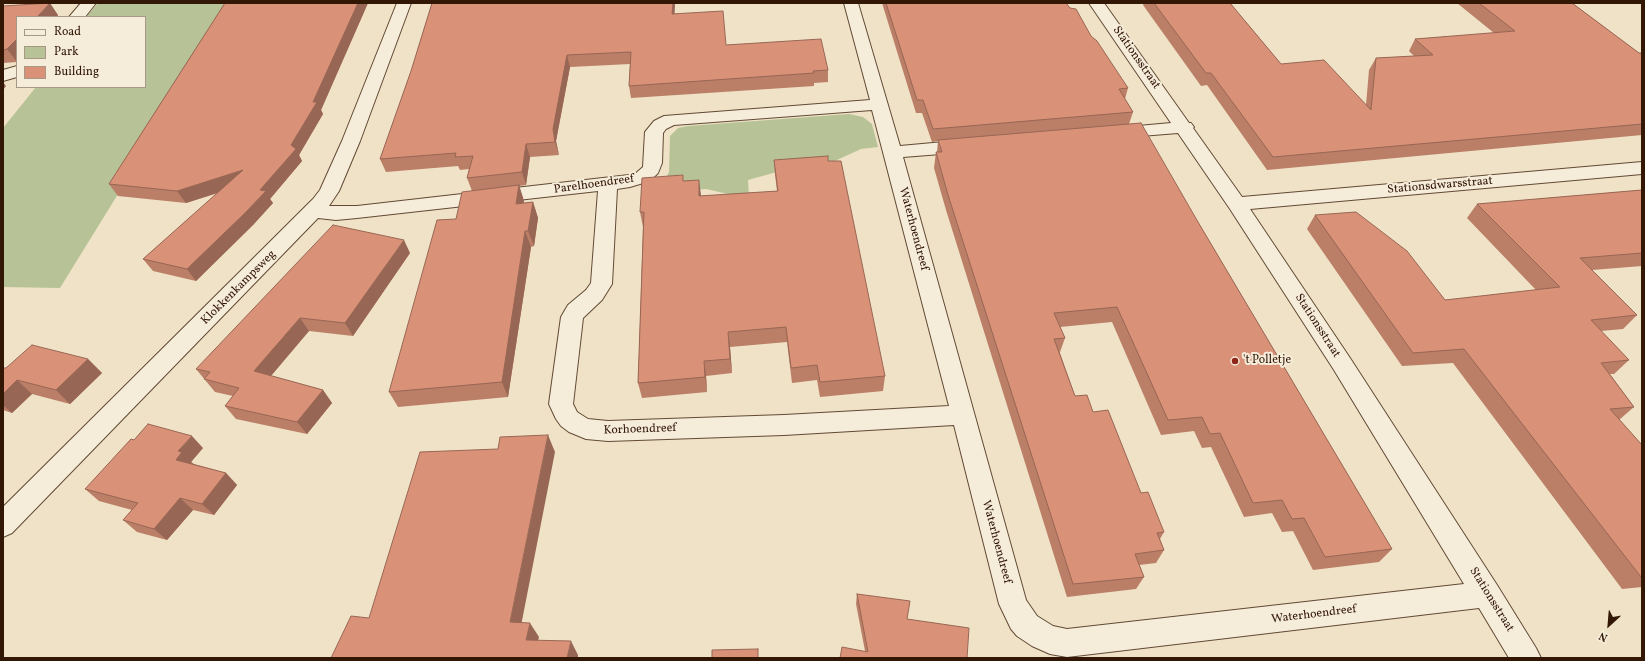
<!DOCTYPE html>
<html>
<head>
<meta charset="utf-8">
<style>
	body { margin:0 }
	#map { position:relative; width:1645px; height:661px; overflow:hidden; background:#efe2c6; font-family:Vollkorn,serif }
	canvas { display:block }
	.frame { position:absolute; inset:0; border:4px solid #331705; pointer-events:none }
	.legend { position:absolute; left:16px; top:16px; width:130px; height:72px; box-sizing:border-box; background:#f5ecda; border:1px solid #a79785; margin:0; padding:5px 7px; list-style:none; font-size:12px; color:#331705 }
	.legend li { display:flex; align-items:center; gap:8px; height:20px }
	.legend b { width:20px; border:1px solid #a79785 }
	.north { position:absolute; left:1589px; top:605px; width:40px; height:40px; -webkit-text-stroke:3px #f5ecda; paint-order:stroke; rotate:206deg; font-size:11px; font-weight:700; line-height:16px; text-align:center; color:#331705 }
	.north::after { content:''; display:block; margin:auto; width:14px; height:18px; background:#331705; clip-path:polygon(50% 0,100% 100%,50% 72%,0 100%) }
</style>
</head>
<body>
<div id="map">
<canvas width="1645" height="661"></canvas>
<div class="frame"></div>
<ul class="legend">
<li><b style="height:5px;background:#f5ecda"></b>Road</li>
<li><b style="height:11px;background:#b7c396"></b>Park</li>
<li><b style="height:11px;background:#d99278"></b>Building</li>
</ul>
<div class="north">N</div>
</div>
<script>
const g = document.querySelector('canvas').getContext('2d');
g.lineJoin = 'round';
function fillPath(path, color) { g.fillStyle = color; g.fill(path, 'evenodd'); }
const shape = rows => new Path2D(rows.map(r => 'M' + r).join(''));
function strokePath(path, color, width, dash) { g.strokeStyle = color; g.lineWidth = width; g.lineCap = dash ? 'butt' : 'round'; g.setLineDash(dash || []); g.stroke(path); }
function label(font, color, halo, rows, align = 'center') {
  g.font = font + ' Vollkorn,serif'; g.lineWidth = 4; g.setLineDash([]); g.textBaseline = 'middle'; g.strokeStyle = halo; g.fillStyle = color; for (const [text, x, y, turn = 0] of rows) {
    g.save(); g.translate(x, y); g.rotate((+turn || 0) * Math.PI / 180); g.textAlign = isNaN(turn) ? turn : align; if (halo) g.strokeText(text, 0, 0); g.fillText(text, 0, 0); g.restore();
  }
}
fillPath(shape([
	[98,3,236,3,60,288,3,287,3,128,36,87,145,87,145,17,86,17],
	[849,114,863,117,872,124,878,147,861,149,826,165,784,170,748,180,749,197,741,197,706,189,659,192,669,172,670,136,678,128,688,126]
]), '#b7c396');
const street = shape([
	[81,3,96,3,85,17,69,17,81,3],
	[397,3,411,3,360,141,339,191,329,206,357,206,629,175,636,173,643,167,645,132,654,121,664,116,870,100,844,3,858,3,900,146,966,140,972,142,975,146,972,150,966,152,903,157,1026,600,1037,616,1053,626,1067,629,1464,584,1334,370,1230,209,1178,133,1116,138,1110,137,1107,133,1110,129,1116,128,1171,123,1089,3,1104,3,1189,123,1191,123,1194,127,1193,128,1242,197,1642,162,1642,174,1250,209,1350,358,1497,585,1536,648,1541,658,1509,658,1479,608,1067,657,1050,654,1032,646,1017,636,1011,629,999,604,954,425,784,435,608,441,586,439,569,432,561,426,556,419,549,404,561,317,568,305,586,290,591,283,598,191,357,218,336,220,318,218,12,533,3,537,3,507,313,199,320,190,342,141,397,3],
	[872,110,949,406,784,415,608,421,588,419,577,412,573,404,583,318,602,300,612,284,617,189,630,187,650,181,658,173,662,163,663,133,666,129,674,125,872,110],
	[17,66,17,77,3,81,3,70,17,66]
]);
strokePath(street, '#624a35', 2);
fillPath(street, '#f5ecda');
fillPath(shape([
	[225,3,368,3,321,110,323,114,299,155,302,161,270,199,273,203,253,225,196,281,153,271,143,259,218,193,186,203,118,196,109,184],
	[432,3,675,3,674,14,726,45,828,70,828,82,814,83,814,86,631,98,629,86,630,64,570,67,556,141,559,155,530,157,526,185,519,186,524,201,523,203,533,202,538,218,534,246,531,247,508,397,398,407,389,392,456,219,472,191,467,178,469,169,460,170,458,166,386,172,380,159,411,71],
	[882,3,1066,3,1128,88,1125,99,1133,112,1129,124,1198,222,1392,549,1379,562,1313,570,1293,531,1282,532,1272,513,1244,517,1211,447,1202,448,1194,431,1161,435,1112,322,1060,327,1065,338,1060,352,1060,353,1075,396,1093,412,1164,532,1160,539,1164,550,1156,563,1139,565,1144,577,1136,589,1067,597,946,210,934,168,936,152,937,152,938,141,932,142,922,113,916,113],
	[1144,3,1230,3,1281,64,1366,105,1369,70,1376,58,1414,56,1409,51,1415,39,1494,33,1457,3,1572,3,1639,53,1642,53,1642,135,1267,170,1207,85,1201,86,1143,5],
	[3,6,58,15,57,17,17,17,17,62,3,63],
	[774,160,828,161,885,376,883,391,820,397,817,380,792,383,787,342,730,347,732,373,706,376,707,392,642,398,638,383,643,227,640,212,684,181,701,196,777,191,775,175],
	[1642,190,1642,266,1592,270,1637,315,1623,329,1601,331,1629,360,1614,374,1610,374,1634,407,1619,420,1642,445,1642,587,1622,589,1453,363,1402,366,1307,229,1315,215,1445,300,1536,290,1467,218,1477,204],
	[410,253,353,336,309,331,271,376,323,390,332,403,307,434,236,419,225,406,233,396,215,392,196,369],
	[88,359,102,373,70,404,32,394,12,413,3,410,3,368,6,368],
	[203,448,191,462,194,464,226,473,237,485,214,515,193,510,167,540,137,532,123,520,132,510,99,501,85,489],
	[857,594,907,619,967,658,865,651,856,604]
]), '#bb7e67');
fillPath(shape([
	[50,3,58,15,57,17,37,17],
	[358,3,368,3,321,110,323,114,299,155,302,161,270,199,273,203,253,225,196,281,187,269,291,145,313,102],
	[673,3,675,3,674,26,672,14],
	[17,39,17,62,7,49],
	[567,55,570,67,556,141,559,155,555,142,553,129],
	[3,82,6,86,3,90],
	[526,144,530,157,526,185,522,172],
	[243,170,251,182,186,203,177,191],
	[699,180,701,195,701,212,699,196],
	[519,185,524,201,521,219,516,204],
	[533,202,538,218,534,246,528,231],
	[525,231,531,247,508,397,502,382],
	[404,240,410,253,353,336,345,323],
	[300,318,309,331,264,384,254,371],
	[728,332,730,347,732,373,730,359],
	[88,359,102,373,70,404,56,390],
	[704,361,706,376,707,392,705,377],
	[17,380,32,394,12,413,3,405,3,394],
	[323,390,332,403,307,434,297,422],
	[548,435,555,452,519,636,510,622],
	[192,436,203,448,191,462,194,464,176,460,178,451],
	[226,473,237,485,214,515,202,504],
	[180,498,193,510,167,540,154,529],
	[530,623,539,637,535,654,526,640],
	[571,641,578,655,578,658,567,658]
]), '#986654');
const building = shape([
	[50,3,37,17,17,17,17,39,7,49,3,50,3,6,50,3],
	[225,3,358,3,313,102,317,102,291,145,296,149,260,190,266,191,245,213,187,269,143,259,243,170,177,191,109,184,225,3],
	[432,3,673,3,672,14,723,11,726,45,821,39,828,70,813,71,814,73,629,86,631,52,567,55,553,129,555,142,526,144,522,172,467,178,473,156,455,157,456,153,380,159,411,71,432,3],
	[886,3,1066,3,1070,8,1076,9,1091,36,1097,41,1128,88,1119,89,1133,112,933,129,923,100,917,100,886,3],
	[1154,3,1230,3,1281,64,1324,60,1371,110,1376,58,1433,55,1415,39,1515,31,1479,3,1572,3,1639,53,1642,53,1642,124,1273,157,1211,73,1206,73,1154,3],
	[1141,123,1198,222,1392,549,1325,557,1304,518,1292,519,1282,500,1253,503,1220,433,1210,434,1202,417,1168,420,1117,307,1054,313,1065,338,1054,339,1075,396,1087,395,1093,412,1108,410,1141,493,1148,492,1164,532,1157,533,1164,550,1135,554,1144,577,1073,584,948,195,936,152,942,152,938,140,1141,123],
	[828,156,828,161,841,161,885,376,820,382,817,365,791,368,786,327,728,332,730,359,704,361,705,377,638,383,644,212,640,212,642,178,683,175,683,181,699,180,699,196,778,191,774,160,828,156],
	[519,185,516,204,533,202,528,231,525,231,502,382,389,392,437,220,456,219,462,192,519,185],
	[1642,190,1642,253,1580,258,1637,315,1591,320,1629,360,1601,363,1634,407,1610,409,1642,445,1642,577,1641,577,1464,349,1413,353,1315,215,1356,212,1407,251,1445,300,1560,287,1477,204,1642,190],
	[333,225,404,240,345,323,300,318,254,371,323,390,297,422,225,406,239,388,204,379,210,372,196,369,333,225],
	[32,345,88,359,56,390,17,380,3,394,3,368,6,368,32,345],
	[148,424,192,436,178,451,182,452,176,460,226,473,202,504,180,498,154,529,123,520,138,503,85,489,131,439,134,440,148,424],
	[548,435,510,622,530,623,526,640,571,641,567,658,331,658,351,616,369,618,420,452,498,449,500,437,548,435],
	[857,594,910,601,907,619,969,628,967,658,840,658,842,647,868,652,857,594],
	[758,649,758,658,712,658,712,650,758,649]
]);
fillPath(building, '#d99278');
strokePath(building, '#986654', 1);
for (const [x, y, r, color] of [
	[1235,361,4,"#8f2418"]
]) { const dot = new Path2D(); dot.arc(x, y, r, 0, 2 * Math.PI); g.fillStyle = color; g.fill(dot); strokePath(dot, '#f5ecda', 1.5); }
label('12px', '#331705', '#f5ecda', [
	["Stationsstraat",1136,58,55],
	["Parelhoendreef",594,185,-8],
	["Stationsdwarsstraat",1440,186,-5],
	["Waterhoendreef",913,229,75],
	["Klokkenkampsweg",239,288,-45],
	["Stationsstraat",1317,326,57],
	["Korhoendreef",640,430,-2],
	["Waterhoendreef",996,542,75],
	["Stationsstraat",1491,600,58],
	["Waterhoendreef",1314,615,-7]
]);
label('12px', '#331705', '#f5ecda', [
	["'t Polletje",1243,361]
], 'left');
</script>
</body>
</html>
